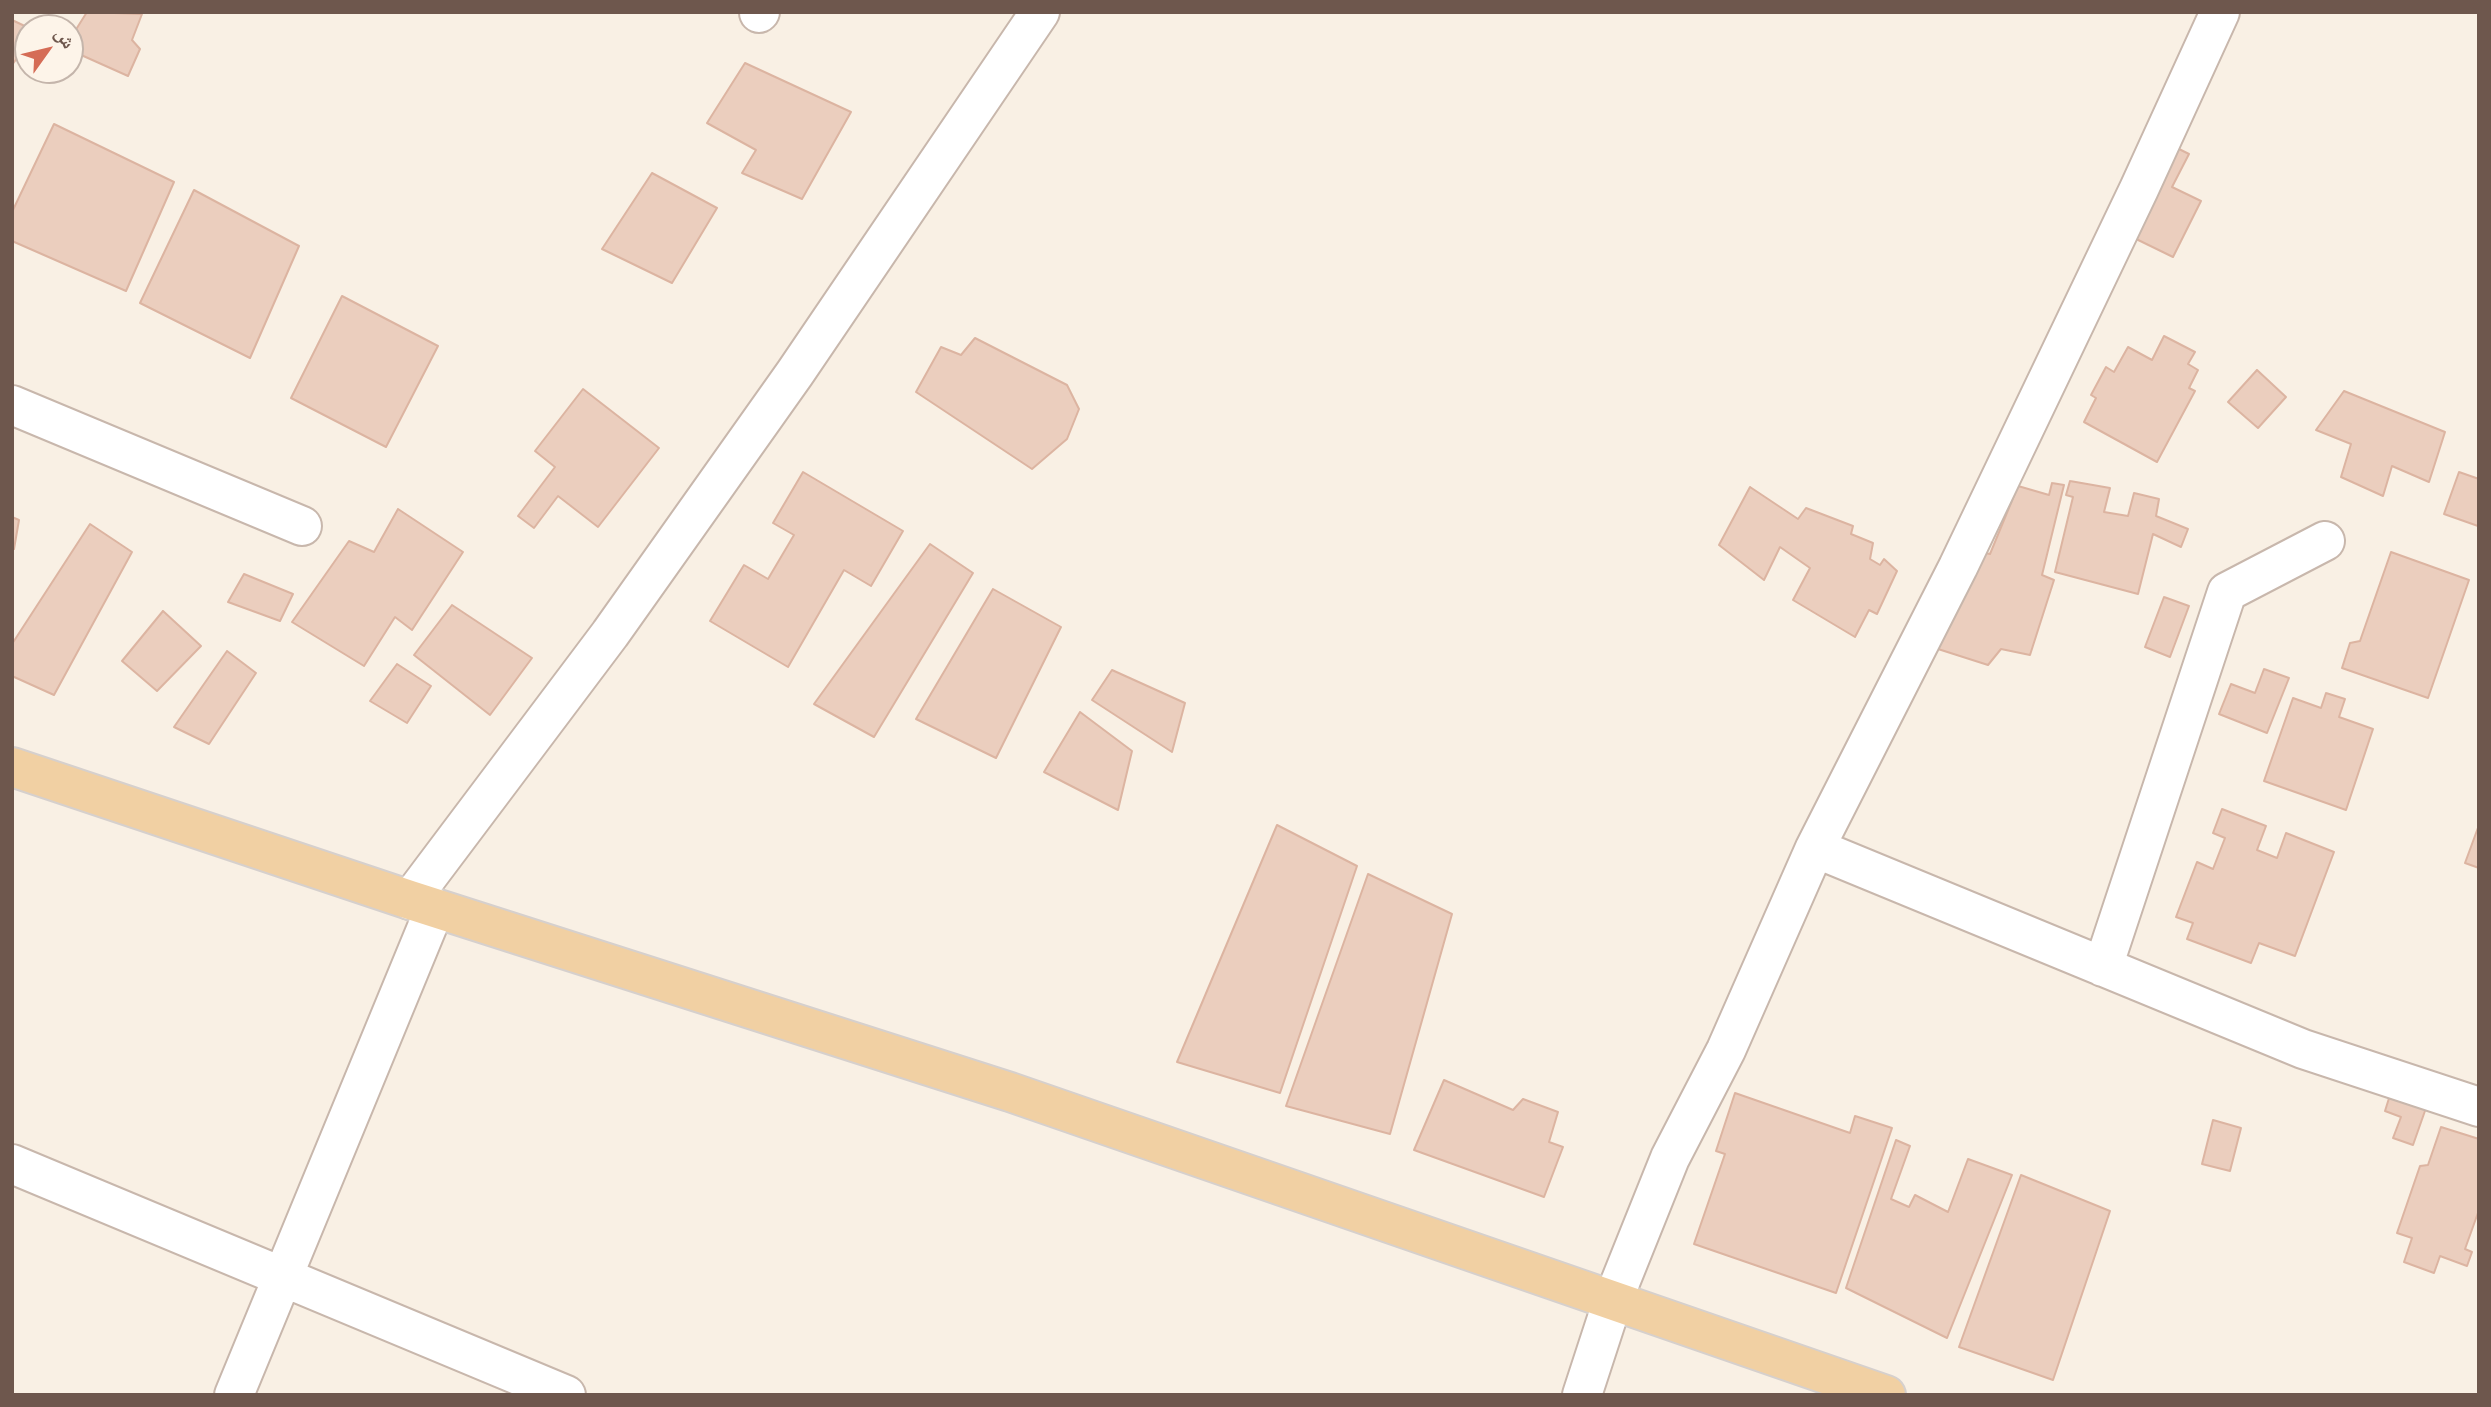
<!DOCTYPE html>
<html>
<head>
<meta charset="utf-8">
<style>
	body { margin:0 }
	#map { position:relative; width:2491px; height:1407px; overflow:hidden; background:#f9f0e4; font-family:Helvetica,"Noto Naskh Arabic",sans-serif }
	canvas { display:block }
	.frame { position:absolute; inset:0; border:14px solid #6e574d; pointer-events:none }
	.north { position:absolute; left:14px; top:14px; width:70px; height:70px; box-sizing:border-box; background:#fdf4e9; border:2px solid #c4b5ab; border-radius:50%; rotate:56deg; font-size:19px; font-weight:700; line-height:28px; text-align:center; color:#6e574d }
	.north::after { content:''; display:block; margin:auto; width:24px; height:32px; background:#d56c56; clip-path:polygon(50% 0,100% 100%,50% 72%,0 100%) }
</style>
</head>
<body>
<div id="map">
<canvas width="2491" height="1407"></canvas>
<div class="frame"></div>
<div class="north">ش</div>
</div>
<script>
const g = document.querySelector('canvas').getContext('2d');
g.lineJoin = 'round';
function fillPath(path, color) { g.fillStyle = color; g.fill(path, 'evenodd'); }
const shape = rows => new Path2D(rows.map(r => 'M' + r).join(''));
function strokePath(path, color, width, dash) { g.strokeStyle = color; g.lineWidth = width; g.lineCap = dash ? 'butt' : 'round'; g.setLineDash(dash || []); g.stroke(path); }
const building = shape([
	[87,12,142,14,132,40,140,49,128,76,70,50,70,39,87,12],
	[12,20,29,28,28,43,12,65,12,20],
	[745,63,851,112,802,199,742,173,756,150,707,123,745,63],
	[54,124,174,182,126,291,12,241,12,212,54,124],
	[2173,146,2189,154,2172,187,2201,201,2173,257,2130,236,2173,146],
	[652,173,717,208,672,283,602,249,652,173],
	[194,190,299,246,250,358,140,303,194,190],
	[342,296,438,346,386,447,291,398,342,296],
	[2164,336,2195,352,2188,364,2198,370,2189,388,2195,391,2157,462,2084,422,2096,398,2091,395,2106,367,2114,372,2128,347,2152,360,2164,336],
	[975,338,1067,385,1079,409,1067,439,1032,469,916,392,941,347,961,355,975,338],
	[2257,370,2286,397,2258,428,2228,402,2257,370],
	[583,389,659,448,598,527,558,496,534,528,518,516,555,467,535,451,583,389],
	[2344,391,2445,432,2429,482,2392,466,2383,496,2341,477,2351,444,2316,430,2344,391],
	[803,472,903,531,871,586,844,570,788,667,710,621,744,565,768,579,794,535,773,523,803,472],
	[2459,472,2479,479,2478,526,2444,514,2459,472],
	[2070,481,2110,488,2104,512,2128,516,2134,493,2159,499,2156,516,2188,529,2181,547,2153,534,2138,594,2055,572,2073,497,2066,495,2070,481],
	[2052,483,2064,485,2042,575,2054,580,2030,655,2001,649,1988,665,1938,649,1980,552,1990,554,2018,486,2049,495,2052,483],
	[1750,487,1798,519,1806,508,1853,526,1851,534,1873,543,1870,559,1880,565,1884,559,1897,571,1877,614,1869,610,1855,637,1793,600,1810,568,1780,547,1764,580,1719,545,1750,487],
	[398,509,463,552,412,630,395,617,364,666,292,622,349,541,374,552,398,509],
	[12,517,19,520,14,549,12,548,12,517],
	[90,524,132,552,54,695,12,676,12,644,90,524],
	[930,544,973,573,874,737,814,704,930,544],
	[2391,552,2469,580,2428,698,2342,668,2350,643,2360,641,2391,552],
	[244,574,293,594,280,621,228,602,244,574],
	[993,589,1061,627,996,758,916,719,993,589],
	[2164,597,2189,606,2170,657,2145,647,2164,597],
	[452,605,532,658,490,715,414,655,452,605],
	[163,611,201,646,157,691,122,661,163,611],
	[227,651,256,673,209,744,174,727,227,651],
	[397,664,431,686,407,723,370,701,397,664],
	[2264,669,2289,678,2267,733,2219,714,2231,684,2255,693,2264,669],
	[1112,670,1185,703,1172,752,1092,700,1112,670],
	[2326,693,2345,699,2339,717,2373,729,2346,810,2264,781,2293,698,2321,708,2326,693],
	[1080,712,1132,751,1118,810,1044,772,1080,712],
	[2222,809,2266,826,2257,850,2277,858,2286,833,2334,852,2295,956,2259,943,2251,963,2187,939,2193,923,2176,917,2197,862,2213,869,2225,838,2213,833,2222,809],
	[1277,825,1357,866,1280,1093,1177,1062,1277,825],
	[2479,825,2479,868,2465,863,2479,825],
	[1368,874,1452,914,1390,1134,1286,1106,1368,874],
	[1444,1080,1513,1110,1523,1099,1558,1112,1549,1142,1563,1147,1544,1197,1414,1150,1444,1080],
	[1735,1093,1850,1133,1855,1116,1892,1128,1836,1293,1694,1244,1725,1154,1716,1151,1735,1093],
	[2390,1095,2426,1108,2413,1145,2393,1138,2401,1117,2385,1111,2390,1095],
	[2213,1120,2241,1128,2230,1171,2202,1164,2213,1120],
	[2441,1127,2479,1139,2479,1210,2465,1249,2472,1252,2467,1266,2440,1256,2434,1273,2404,1262,2412,1238,2397,1233,2420,1166,2428,1165,2441,1127],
	[1896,1140,1910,1146,1891,1199,1909,1207,1915,1195,1948,1212,1968,1159,2012,1175,1947,1338,1846,1288,1896,1140],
	[2021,1175,2110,1211,2053,1380,1959,1347,2021,1175]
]);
fillPath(building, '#ebcebe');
strokePath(building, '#dcb4a1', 2);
const minor = shape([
	[759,13,760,12],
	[12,405,302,526],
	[1815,848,2303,1049,2479,1107],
	[410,900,610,634,795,373,1040,12],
	[2103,967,2227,592,2325,541],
	[12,1164,566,1395],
	[234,1395,435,908],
	[1582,1395,1613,1300,1670,1158,1726,1050,1815,848,1958,567,2139,189,2220,12]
]);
const major = shape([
	[12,767,410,900,1010,1092,1886,1395]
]);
strokePath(minor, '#c8b7ac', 42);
strokePath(major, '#d6d0cd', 42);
strokePath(minor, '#fff', 38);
strokePath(major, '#f1d0a3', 38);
</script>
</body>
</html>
